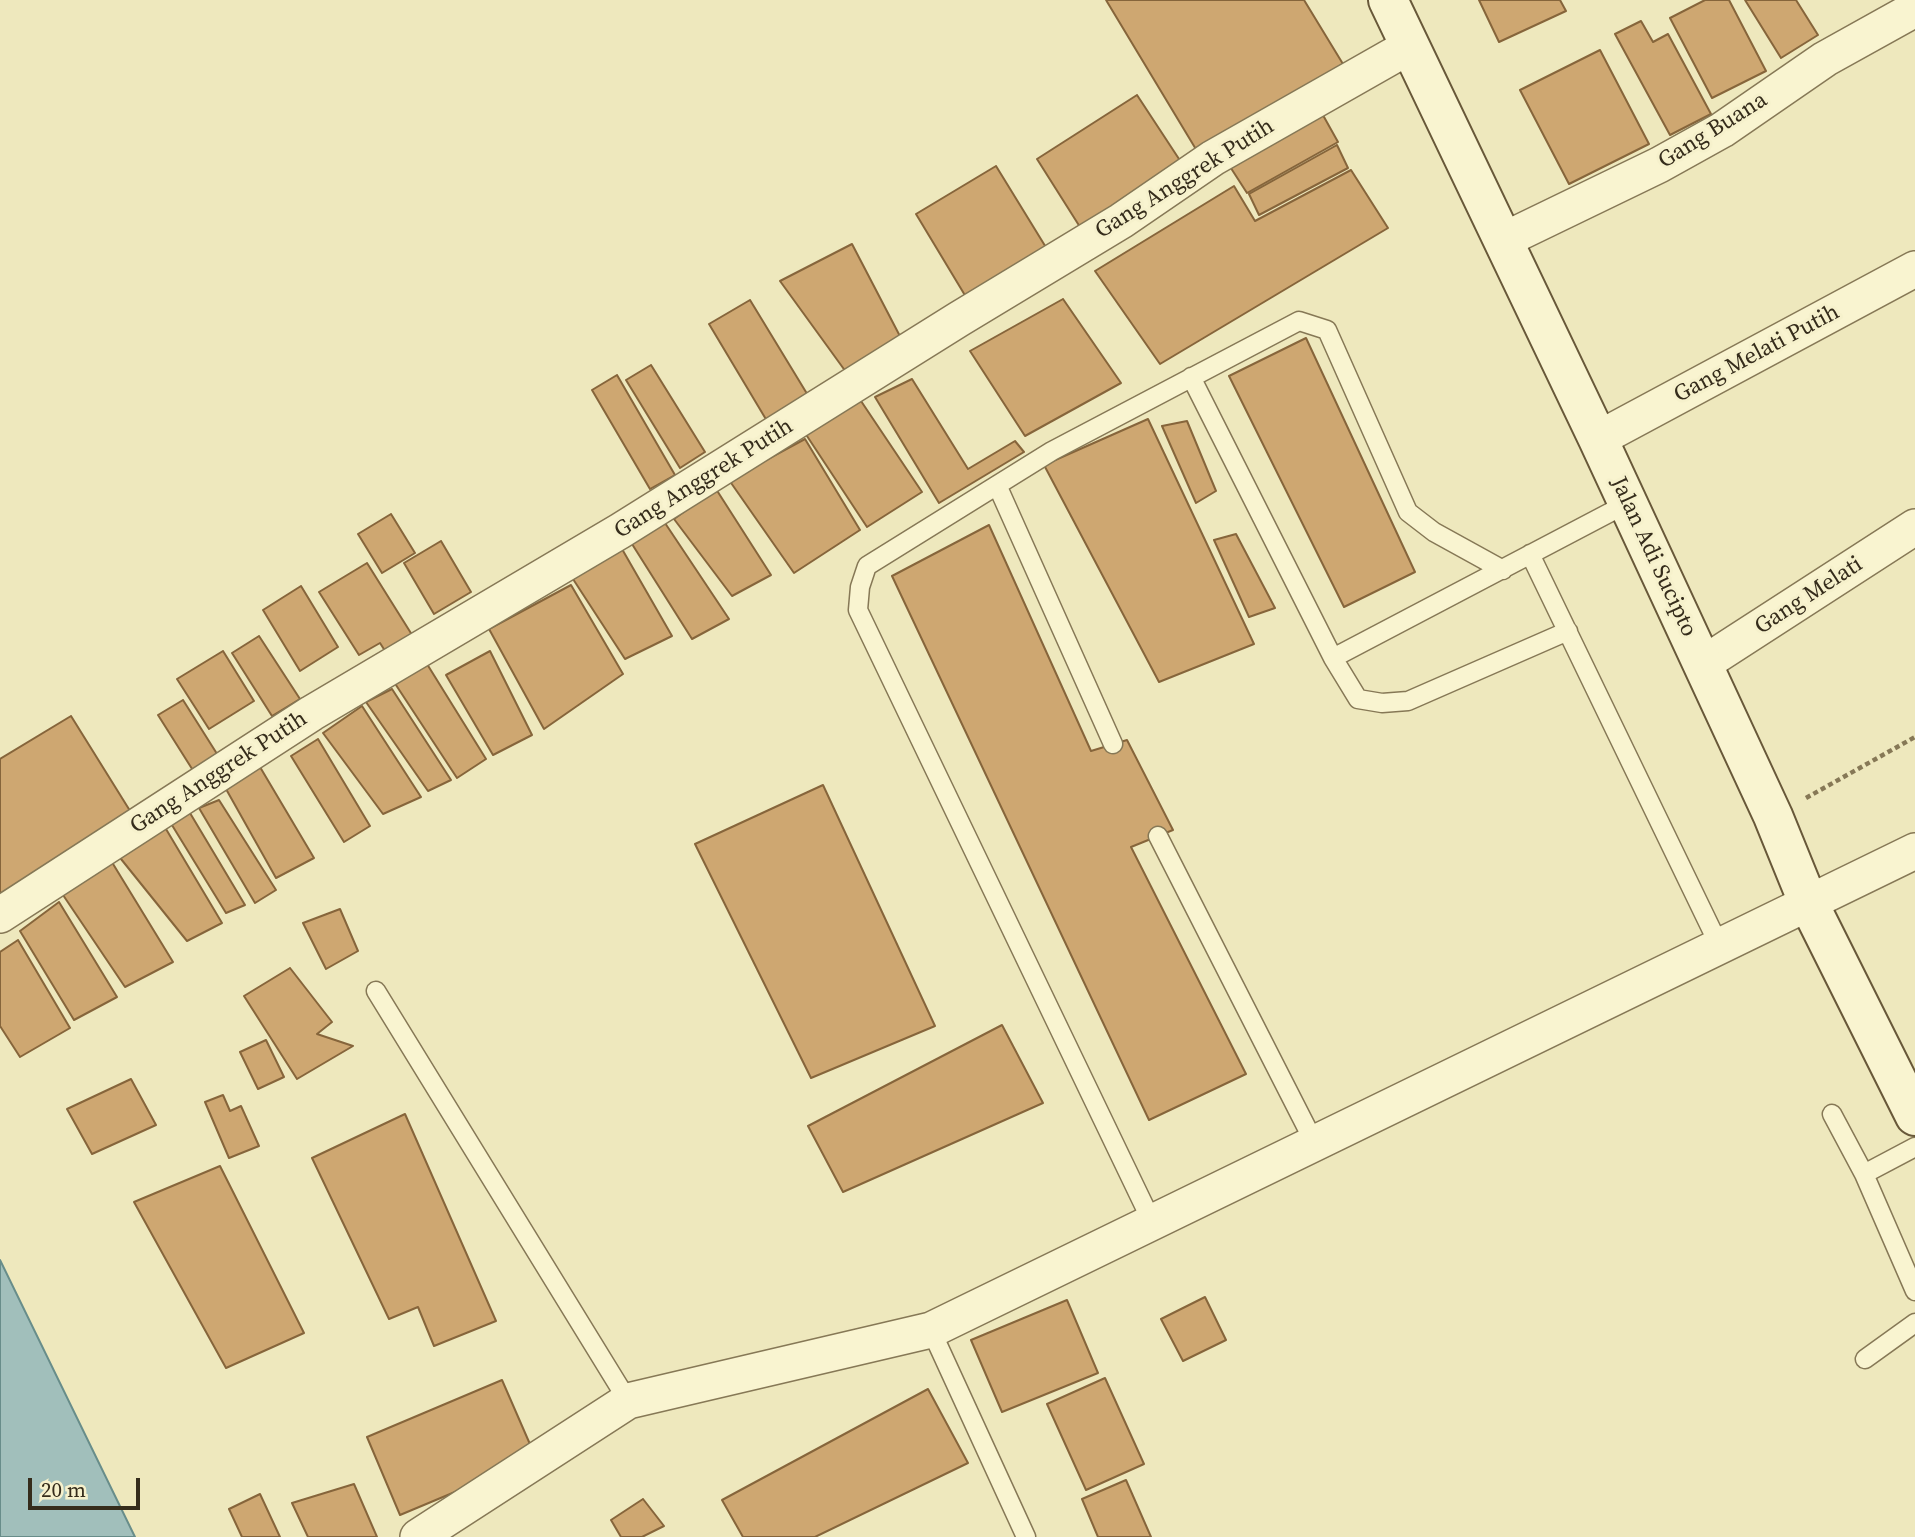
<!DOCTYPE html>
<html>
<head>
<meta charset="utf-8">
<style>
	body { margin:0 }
	#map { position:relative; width:1915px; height:1537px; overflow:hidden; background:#eee8bd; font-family:"Source Serif 4",serif }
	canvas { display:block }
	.scale { position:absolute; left:28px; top:1478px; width:112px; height:32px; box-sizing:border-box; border:4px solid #352c1b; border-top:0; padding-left:9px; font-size:21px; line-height:24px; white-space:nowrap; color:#352c1b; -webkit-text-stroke:5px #f6f1cc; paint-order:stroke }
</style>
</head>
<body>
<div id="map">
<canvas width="1915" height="1537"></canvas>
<div class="scale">20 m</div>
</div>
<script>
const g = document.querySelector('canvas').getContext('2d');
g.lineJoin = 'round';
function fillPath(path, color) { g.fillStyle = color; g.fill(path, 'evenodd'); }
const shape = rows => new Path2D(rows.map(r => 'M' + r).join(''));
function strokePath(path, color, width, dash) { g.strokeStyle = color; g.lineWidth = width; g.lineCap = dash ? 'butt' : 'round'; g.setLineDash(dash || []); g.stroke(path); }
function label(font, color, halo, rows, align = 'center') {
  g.font = font + ' "Source Serif 4",serif'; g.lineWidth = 6; g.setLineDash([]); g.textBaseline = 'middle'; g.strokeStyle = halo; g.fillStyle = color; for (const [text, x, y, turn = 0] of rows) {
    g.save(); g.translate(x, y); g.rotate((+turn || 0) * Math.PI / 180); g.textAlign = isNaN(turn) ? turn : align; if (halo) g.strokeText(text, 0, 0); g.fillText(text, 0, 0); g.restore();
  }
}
const water = shape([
	[0,1260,135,1537,0,1537,0,1260]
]);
fillPath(water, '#a1bfbb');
strokePath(water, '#688d8a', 2);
const building = shape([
	[1106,0,1304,0,1343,64,1197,151,1106,0],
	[1479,0,1560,0,1566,11,1499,42,1479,0],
	[1705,0,1729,0,1766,71,1712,98,1670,18,1705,0],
	[1745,0,1796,0,1818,35,1781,58,1745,0],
	[1641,21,1653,42,1668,34,1711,114,1670,135,1615,34,1641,21],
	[1600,50,1649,144,1569,184,1520,90,1600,50],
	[1137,95,1181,162,1080,227,1037,159,1137,95],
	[1319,108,1338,142,1247,193,1227,162,1319,108],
	[1337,145,1348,168,1259,215,1249,194,1337,145],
	[996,166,1047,249,966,297,916,214,996,166],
	[1351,170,1388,228,1160,364,1095,271,1234,186,1255,221,1351,170],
	[852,244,903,342,846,372,780,281,852,244],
	[1063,299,1121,383,1025,436,970,351,1063,299],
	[750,300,809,397,767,421,709,324,750,300],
	[1306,338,1415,572,1344,607,1229,376,1306,338],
	[651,365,705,452,680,468,626,380,651,365],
	[617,375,675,475,650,489,592,390,617,375],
	[912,379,968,469,1015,441,1024,452,939,503,875,397,912,379],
	[861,401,922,492,867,527,803,430,861,401],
	[1148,419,1254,644,1159,682,1044,465,1148,419],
	[1187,421,1216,491,1196,503,1162,426,1187,421],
	[805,439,860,530,794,573,729,480,805,439],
	[716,489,771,575,732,596,674,519,716,489],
	[391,514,415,553,382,573,358,534,391,514],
	[665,523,729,619,692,639,632,544,665,523],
	[989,525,1091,751,1127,740,1173,830,1131,847,1246,1074,1149,1120,892,576,989,525],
	[1236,534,1275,608,1249,617,1214,540,1236,534],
	[441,541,471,592,434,614,404,563,441,541],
	[622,549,672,636,625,659,573,579,622,549],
	[367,563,414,638,387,654,380,643,359,655,319,592,367,563],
	[571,585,623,674,544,729,489,629,571,585],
	[301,586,338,647,300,671,263,610,301,586],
	[259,636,300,699,272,716,232,653,259,636],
	[223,651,254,701,209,729,177,679,223,651],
	[490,651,532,735,493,755,446,675,490,651],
	[427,664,486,759,457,778,394,682,427,664],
	[392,689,451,780,428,791,366,702,392,689],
	[183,700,219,757,194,772,158,715,183,700],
	[362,706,421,797,383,814,323,733,362,706],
	[71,716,132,814,0,895,0,759,71,716],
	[318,739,370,826,344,842,291,756,318,739],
	[260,767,314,858,276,878,226,789,260,767],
	[823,785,935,1026,811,1078,695,844,823,785],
	[219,800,276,890,255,903,199,808,219,800],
	[187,808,245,905,226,913,167,817,187,808],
	[163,824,222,923,187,941,117,854,163,824],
	[110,859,173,962,125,987,61,892,110,859],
	[59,902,117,997,74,1020,20,931,59,902],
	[340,909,358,951,326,969,303,923,340,909],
	[18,940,70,1028,20,1057,0,1026,0,952,18,940],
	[290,968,332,1022,317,1034,353,1046,297,1079,244,996,290,968],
	[1002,1025,1043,1103,843,1192,808,1126,1002,1025],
	[266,1040,284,1077,258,1089,240,1052,266,1040],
	[131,1079,156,1125,92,1154,67,1109,131,1079],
	[223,1095,230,1111,241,1106,259,1146,229,1158,205,1102,223,1095],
	[405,1114,496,1321,434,1346,418,1307,389,1319,312,1158,405,1114],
	[220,1166,304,1333,226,1368,134,1202,220,1166],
	[1205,1297,1226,1340,1183,1361,1161,1319,1205,1297],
	[1067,1300,1098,1373,1002,1412,971,1340,1067,1300],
	[1105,1378,1144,1464,1086,1490,1047,1404,1105,1378],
	[502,1380,536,1458,400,1515,367,1437,502,1380],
	[928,1389,968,1463,815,1537,743,1537,722,1500,928,1389],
	[1126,1480,1151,1537,1098,1537,1082,1499,1126,1480],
	[354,1484,377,1537,308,1537,292,1503,354,1484],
	[260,1494,280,1537,242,1537,229,1509,260,1494],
	[643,1499,664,1526,642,1537,621,1537,611,1520,643,1499]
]);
fillPath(building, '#cea771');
strokePath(building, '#86653b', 2);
const lane = shape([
	[1191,377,1333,658,1358,699,1382,703,1408,701,1568,631],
	[997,485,1113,744],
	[1530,554,1719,945],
	[1333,658,1628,503],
	[1158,836,1314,1142],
	[376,991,628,1401],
	[1832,1114,1864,1174],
	[1915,1147,1864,1174,1915,1291],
	[1152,1222,858,610,860,587,867,566,1052,451,1299,321,1327,330,1408,512,1434,532,1503,570],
	[931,1330,1026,1537],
	[1865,1359,1915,1323]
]);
const street = shape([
	[1504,240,1659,165,1722,130,1825,59,1915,9],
	[1598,439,1915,269],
	[1703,664,1915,527],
	[0,915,312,713,620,531,959,319,1121,221,1213,158,1410,46],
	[418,1537,628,1401,931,1330,1915,851]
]);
const secondary = shape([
	[1388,0,1598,439,1773,816,1808,902,1915,1116]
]);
strokePath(lane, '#867856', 21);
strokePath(street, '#867856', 38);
strokePath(secondary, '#685839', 42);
strokePath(shape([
	[1806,798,1915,737]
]), '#867856', 4.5, [5, 3.5]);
strokePath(lane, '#f9f4d0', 18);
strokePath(street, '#f9f4d0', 35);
strokePath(secondary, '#f9f4d0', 38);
label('23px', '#352c1b', '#f6f1cc', [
	["Gang Buana",1713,131,-32],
	["Gang Anggrek Putih",1185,179,-32],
	["Gang Melati Putih",1757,354,-28],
	["Gang Anggrek Putih",704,479,-32],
	["Jalan Adi Sucipto",1653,557,65],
	["Gang Melati",1809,596,-33],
	["Gang Anggrek Putih",219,773,-33]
]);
</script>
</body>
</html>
